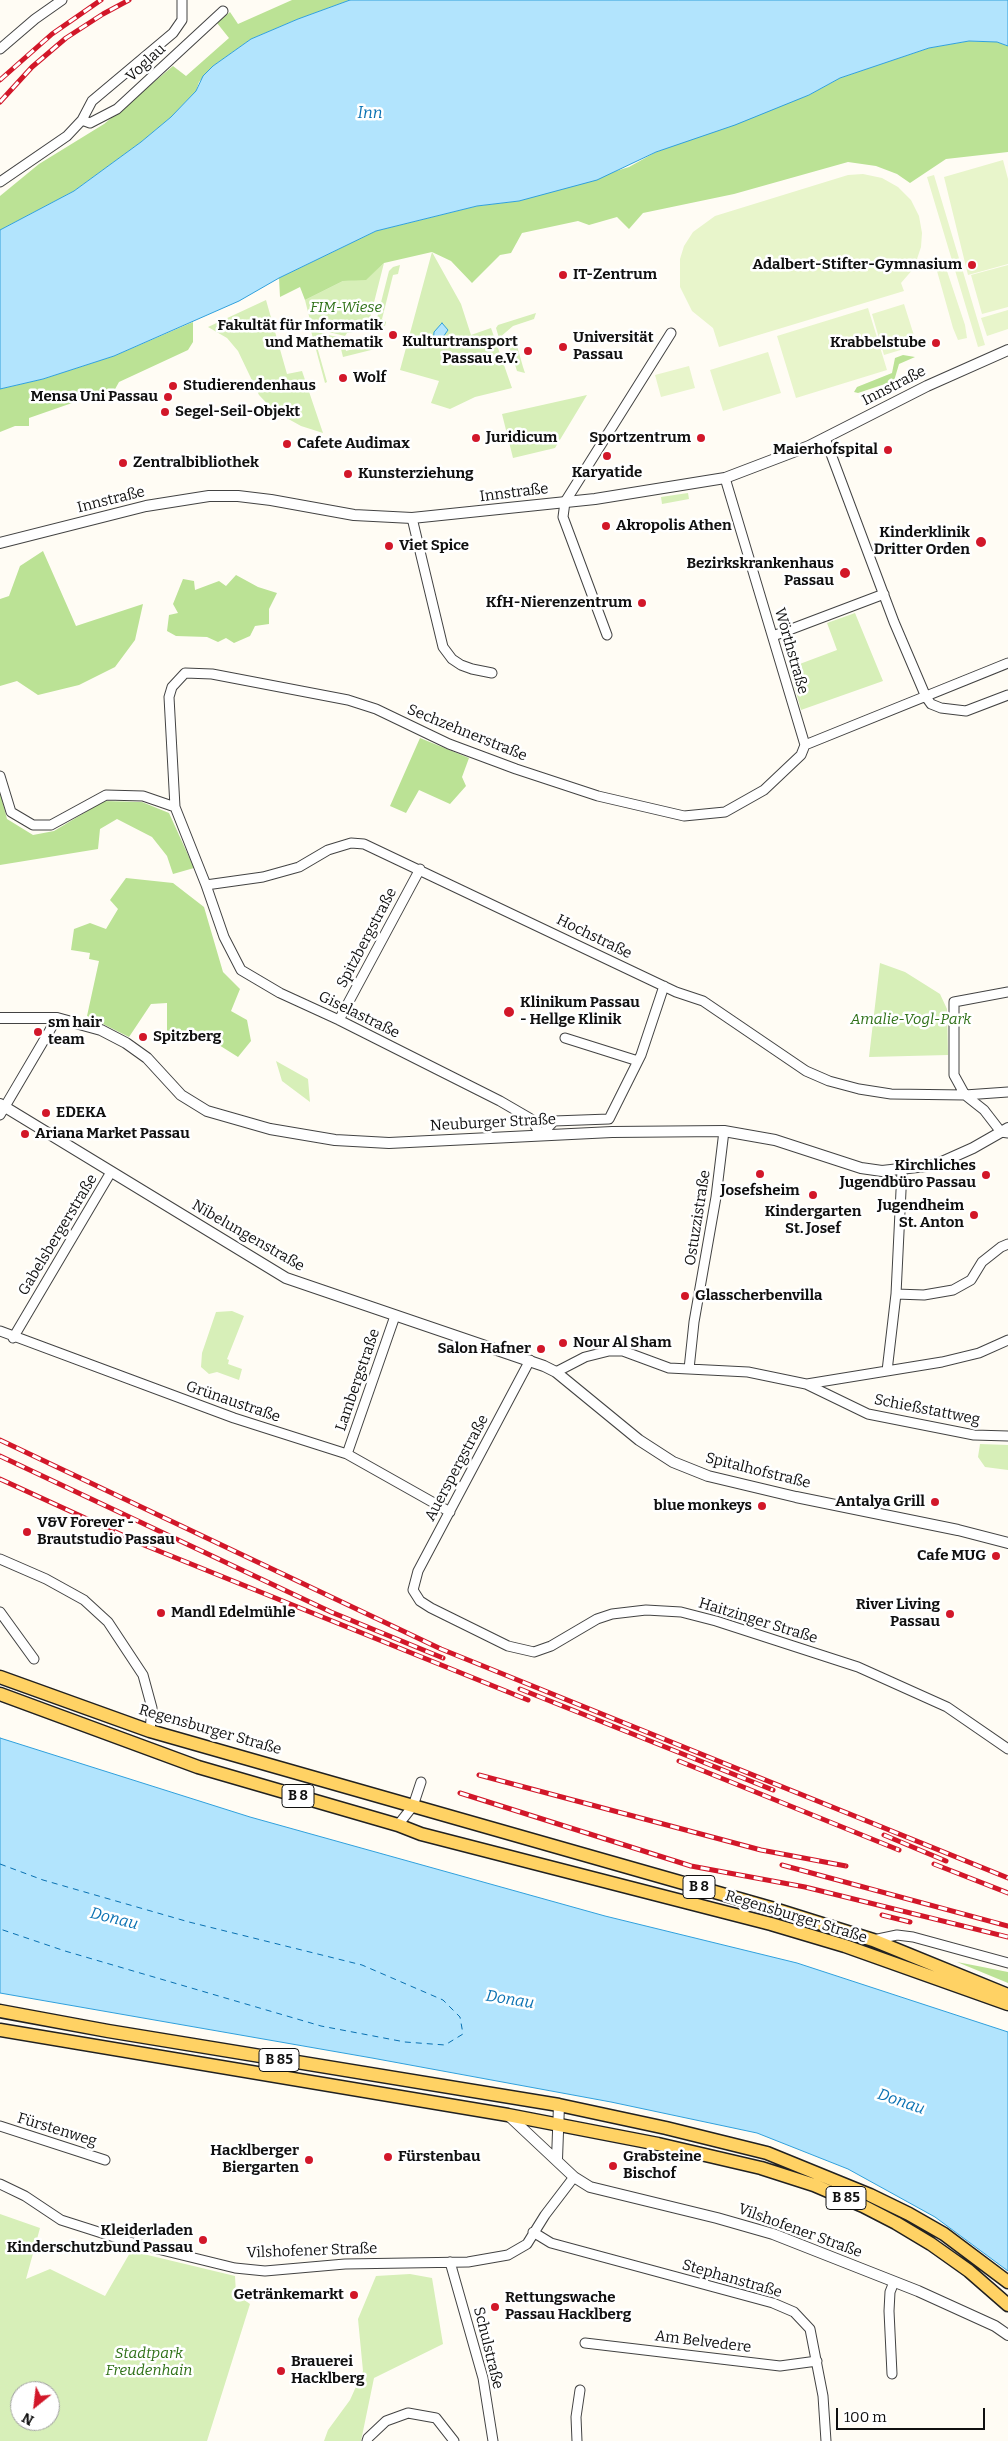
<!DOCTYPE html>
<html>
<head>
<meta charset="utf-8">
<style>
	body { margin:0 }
	#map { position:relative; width:1008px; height:2441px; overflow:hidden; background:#fffcf4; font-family:Bitter,serif }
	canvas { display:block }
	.north { position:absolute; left:10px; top:2381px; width:50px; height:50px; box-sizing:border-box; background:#fff; border:1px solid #9f9f9f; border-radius:50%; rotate:209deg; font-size:14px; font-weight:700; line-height:20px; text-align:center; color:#101010 }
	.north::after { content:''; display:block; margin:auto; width:18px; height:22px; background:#d21729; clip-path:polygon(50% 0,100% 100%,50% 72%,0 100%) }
	.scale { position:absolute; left:836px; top:2408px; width:149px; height:22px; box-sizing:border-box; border:2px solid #101010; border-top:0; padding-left:6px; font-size:15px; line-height:18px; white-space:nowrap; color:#101010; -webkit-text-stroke:4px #fff; paint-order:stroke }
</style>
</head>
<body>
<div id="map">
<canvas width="1008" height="2441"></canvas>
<div class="north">N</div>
<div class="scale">100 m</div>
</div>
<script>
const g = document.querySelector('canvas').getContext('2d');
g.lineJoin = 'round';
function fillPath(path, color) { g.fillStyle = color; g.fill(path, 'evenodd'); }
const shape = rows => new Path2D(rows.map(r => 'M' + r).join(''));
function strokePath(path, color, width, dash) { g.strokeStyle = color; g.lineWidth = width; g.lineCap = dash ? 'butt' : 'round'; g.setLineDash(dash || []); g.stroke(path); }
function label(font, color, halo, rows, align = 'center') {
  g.font = font + ' Bitter,serif'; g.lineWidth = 5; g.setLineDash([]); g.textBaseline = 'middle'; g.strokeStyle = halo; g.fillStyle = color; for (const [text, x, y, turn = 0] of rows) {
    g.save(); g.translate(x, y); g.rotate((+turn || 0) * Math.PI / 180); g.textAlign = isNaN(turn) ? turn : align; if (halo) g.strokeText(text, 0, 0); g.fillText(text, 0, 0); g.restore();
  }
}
fillPath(shape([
	[432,252,461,304,471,335,491,328,512,388,475,397,450,409,431,403,439,381,400,370],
	[384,263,367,330,347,333,345,336,312,328,305,300,343,281,366,279],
	[400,265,398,274,393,275,382,319,386,322,385,326,376,322,389,271,393,267],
	[266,300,287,374,302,371,323,433,301,426,274,411,259,395,238,351,227,338,208,327],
	[536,313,534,319,513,326,499,338,496,328,498,325],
	[311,331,326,334,325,338,314,336,327,382,325,383],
	[328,335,343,338,346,351,381,341,379,348,343,357,339,341,328,338],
	[514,335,523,367,525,373,517,371,507,340],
	[587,395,555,448,513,458,502,414],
	[688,493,689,499,662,504,661,497],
	[855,613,883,681,801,710,789,668,837,650,827,623],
	[880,963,905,972,940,994,947,1009,948,1055,869,1057],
	[276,1061,308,1079,310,1102,282,1081],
	[232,1311,244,1316,227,1359,229,1360,228,1364,242,1369,239,1380,217,1372,209,1374,201,1367,202,1353,216,1312],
	[980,1444,1008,1445,1008,1470,985,1467,978,1457],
	[0,2214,40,2228,26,2279,50,2269,105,2296,131,2251,235,2276,236,2294,250,2304,207,2441,0,2441],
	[20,2391,50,2391,50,2421,20,2421],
	[410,2274,432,2278,443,2344,374,2378,361,2441,324,2441,328,2430,350,2400,363,2371,358,2319,376,2276]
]), '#d7efb8');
fillPath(shape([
	[292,0,350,0,298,19,251,39,213,66,199,82,196,91,171,117,141,142,74,191,0,230,0,196,39,164,104,124,173,66,186,76,229,38,217,23,230,12,238,24],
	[969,41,997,42,1008,46,1008,152,946,159,910,183,897,174,876,166,848,162,734,194,643,213,629,229,617,217,589,225,578,221,522,233,511,253,500,255,472,283,451,261,432,252,384,263,366,280,343,281,305,300,300,287,280,297,279,278,376,231,477,206,519,201,629,167,656,152,809,95,840,78,929,48],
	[193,322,193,342,188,350,119,382,114,391,100,398,95,395,29,418,29,426,15,426,0,432,0,389,43,379,114,356],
	[903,355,915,357,899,364,894,381,858,393,854,392,857,387,892,373,895,358],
	[43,551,76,626,143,604,135,640,115,667,79,685,38,695,17,681,0,686,0,599,9,596,20,566],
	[236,575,258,587,277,593,269,609,269,624,255,626,250,636,234,643,226,638,218,642,207,637,176,636,167,631,169,615,178,613,173,604,183,579,194,581,195,590,219,581,226,586],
	[420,738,469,758,462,777,466,786,450,804,419,790,406,813,390,806],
	[0,792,7,819,33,835,54,831,104,801,142,802,169,813,194,868,173,874,167,856,152,837,117,819,100,829,98,849,0,865],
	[126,878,173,883,204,907,223,972,240,989,231,1011,247,1020,251,1041,238,1057,195,1030,167,1040,167,1003,151,1004,129,1037,87,1016,99,961,89,959,90,953,71,950,74,929,90,923,106,929,118,909,110,900],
	[957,1962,1008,1972,1008,1983]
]), '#bbe295');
fillPath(shape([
	[1003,160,1008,179,1008,264,968,275,944,177],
	[863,174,882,178,898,187,911,200,919,216,922,233,921,247,914,268,901,283,904,291,719,347,713,328,692,311,680,287,680,259,684,246,693,232,715,216,848,175],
	[934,175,985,345,978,347,927,177],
	[1008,265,1008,307,982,314,971,275],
	[946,268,965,325,967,338,958,340,953,328,937,271],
	[904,304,917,345,884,355,872,314],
	[868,308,887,370,796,398,777,336],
	[1008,310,1008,329,987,336,981,318],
	[768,352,781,393,723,411,710,370],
	[689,366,695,388,661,397,655,375]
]), '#e8f5cb');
const water = shape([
	[350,0,1008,0,1008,46,997,42,969,41,929,48,840,78,809,95,735,125,656,152,597,180,519,201,477,206,376,231,279,278,239,301,114,356,43,379,0,389,0,230,74,191,141,142,171,117,196,91,203,76,213,66,251,39,298,19,350,0],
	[442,323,448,330,443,337,433,345,434,332,442,323],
	[0,1738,250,1817,605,1916,797,1963,1008,2032,1008,2271,935,2217,848,2169,757,2133,611,2102,372,2058,0,1993,0,1738]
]);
fillPath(water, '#b2e4fd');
strokePath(water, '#30a0dc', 1);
strokePath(shape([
	[0,1864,43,1880,189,1922,362,1965,443,2000,460,2017,463,2034,445,2045,405,2042,321,2026,65,1951,0,1929]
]), '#0971b2', 1, [6, 5]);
const minor = shape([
	[0,49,35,19,62,0],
	[82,120,90,123,117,109,223,11],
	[0,182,67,136,82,120,92,101,173,33,182,20,182,0],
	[825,438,894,622,926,697,931,704,941,708,966,711,1008,695],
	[725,478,805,745],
	[412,518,443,647,452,659,461,665,472,669,492,673],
	[607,635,563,517,565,502,671,333],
	[773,636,884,594],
	[0,776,11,812,33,825,51,825,106,795,143,796,175,807],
	[206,885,263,877,299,867,328,850,351,843,364,844,676,992,703,1001,806,1071,829,1081,859,1089,891,1094,965,1095,1008,1092],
	[664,986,641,1055,609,1119,554,1121,541,1135,531,1119,500,1101,339,1020,280,993,241,970,224,937,206,885,175,807,169,697,172,687,185,673,212,674,348,700,376,709,449,744,516,769,598,796,684,816,725,812,764,790,801,755,805,745,1008,663],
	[339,1020,420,869],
	[565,1038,638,1061],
	[0,1115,57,1018],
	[1008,1133,1001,1132,984,1110,965,1095,954,1075,954,1002,1008,992],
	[896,1294,924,1295,953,1290,971,1280,982,1262,1001,1247,1008,1244],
	[0,1331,234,1418,347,1454,450,1512],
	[13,1338,111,1172],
	[530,1360,418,1571,413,1590,420,1601,431,1608,508,1646,534,1652,551,1646,597,1619,612,1614,646,1610,681,1612,716,1621,858,1667,947,1707,1008,1749],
	[689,1369,694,1322,716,1197,724,1131],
	[887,1371,896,1294,902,1170],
	[556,1372,585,1357,609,1351,623,1351,669,1368,748,1372,806,1384,868,1414,974,1435,1008,1436],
	[807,1384,942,1362,979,1353,1008,1340],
	[347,1454,395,1316],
	[0,1559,46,1579,84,1600,108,1622,143,1675,152,1708,150,1731],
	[0,1612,34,1659],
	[398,1825,413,1806,421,1782],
	[873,1940,897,1935,913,1937,1008,1963],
	[0,2126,105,2160],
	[0,2184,25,2196,61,2220,133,2243,235,2268,265,2271,345,2264,468,2262,508,2255,527,2244,545,2215,574,2177],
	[533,2232,551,2243,773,2303,794,2312,810,2329,823,2396,826,2441],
	[450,2262,483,2378,493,2441],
	[585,2343,780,2366,817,2361],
	[892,2374,889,2311,890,2292,894,2282],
	[367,2441,368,2438,386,2421,408,2413,436,2418,454,2441],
	[577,2441,576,2417,580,2390]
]);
const tertiary = shape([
	[0,543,146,506,209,496,238,496,271,500,354,515,412,518,595,499,725,478,809,446,927,386,1008,350],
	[0,1018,57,1018,101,1030,126,1043,147,1058,181,1095,207,1111,270,1129,335,1140,389,1143,612,1132,724,1131,775,1140,861,1168,882,1171,935,1165,973,1148,1008,1128],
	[0,1104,286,1278,544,1366,556,1372,639,1440,673,1462,708,1476,796,1497,958,1530,1008,1543],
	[508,2115,574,2177,590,2187,717,2218,773,2234,918,2291,995,2326,1008,2335],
	[557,2159,559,2105]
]);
const primary = shape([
	[0,1677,150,1731,771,1908,873,1940,1008,1995],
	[0,1694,198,1767,398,1825,421,1834,771,1924,845,1946,1008,2004],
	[0,2011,108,2031,559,2105,666,2128,767,2153,870,2195,909,2214,944,2234,1008,2282],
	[0,2030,508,2115,658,2144,761,2168,814,2185,863,2206,896,2223,931,2244,969,2271,1008,2305]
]);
strokePath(minor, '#434343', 11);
strokePath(tertiary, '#434343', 12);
strokePath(primary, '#212121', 15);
strokePath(minor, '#fff', 9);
strokePath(tertiary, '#fff', 10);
strokePath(primary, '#ffd264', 12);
const rail = shape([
	[0,80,52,34,101,0],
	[0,102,32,67,66,38,103,14,129,0],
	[0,1440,441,1649,1008,1878],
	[0,1456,331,1612,443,1658],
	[0,1479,144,1545,528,1700],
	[520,1689,773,1790],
	[679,1761,899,1850],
	[479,1775,761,1850,846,1866],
	[460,1793,691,1866,805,1887,1008,1937],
	[884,1835,946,1861],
	[934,1864,1008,1893],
	[782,1865,1008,1926],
	[882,1915,910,1922]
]);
strokePath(rail, '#d21729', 5);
strokePath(rail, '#fff', 3, [9]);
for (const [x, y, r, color] of [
	[972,265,5,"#d21729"],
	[563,275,5,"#d21729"],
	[393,335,5,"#d21729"],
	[936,343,5,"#d21729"],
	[563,347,5,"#d21729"],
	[528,351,5,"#d21729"],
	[343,378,5,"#d21729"],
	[173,386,5,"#d21729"],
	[168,397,5,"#d21729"],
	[165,412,5,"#d21729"],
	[476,438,5,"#d21729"],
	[701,438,5,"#d21729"],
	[287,444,5,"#d21729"],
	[888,450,5,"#d21729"],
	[607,456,5,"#d21729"],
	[123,463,5,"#d21729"],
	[348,474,5,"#d21729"],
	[606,526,5,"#d21729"],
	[981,542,6,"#d21729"],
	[389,546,5,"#d21729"],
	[845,573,6,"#d21729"],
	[642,603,5,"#d21729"],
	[509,1012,6,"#d21729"],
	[38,1032,5,"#d21729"],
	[143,1037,5,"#d21729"],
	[46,1113,5,"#d21729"],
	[25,1134,5,"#d21729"],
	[760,1174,5,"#d21729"],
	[986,1175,5,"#d21729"],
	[813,1195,5,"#d21729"],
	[974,1215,5,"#d21729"],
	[685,1296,5,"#d21729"],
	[563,1343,5,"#d21729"],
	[541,1349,5,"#d21729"],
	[935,1502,5,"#d21729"],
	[762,1506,5,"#d21729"],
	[27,1532,5,"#d21729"],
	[996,1556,5,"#d21729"],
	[161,1613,5,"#d21729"],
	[950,1614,5,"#d21729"],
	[388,2157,5,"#d21729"],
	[309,2160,5,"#d21729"],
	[613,2166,5,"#d21729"],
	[203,2240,5,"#d21729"],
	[354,2295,5,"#d21729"],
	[495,2307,5,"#d21729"],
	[281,2371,5,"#d21729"]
]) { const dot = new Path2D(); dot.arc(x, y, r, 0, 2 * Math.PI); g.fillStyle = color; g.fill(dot); strokePath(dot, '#fff', 2); }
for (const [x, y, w] of [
	[298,1796,32],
	[699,1887,32],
	[279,2060,40],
	[846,2198,40]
]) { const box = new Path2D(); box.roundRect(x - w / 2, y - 11.5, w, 23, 4); g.fillStyle = '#fff'; g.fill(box); strokePath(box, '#101010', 1); }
label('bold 14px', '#101010', null, [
	["B 8",298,1796],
	["B 8",699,1887],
	["B 85",279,2060],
	["B 85",846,2198]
]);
label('15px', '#101010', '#fff', [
	["Voglau",146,63,-43],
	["Innstraße",894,386,-27],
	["Innstraße",514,493,-7],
	["Innstraße",111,500,-14],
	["Wörthstraße",791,651,74],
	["Sechzehnerstraße",467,733,22],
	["Hochstraße",594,937,26],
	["Spitzbergstraße",367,938,-62],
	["Giselastraße",359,1015,26],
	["Neuburger Straße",493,1123,-3],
	["Ostuzzistraße",698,1218,-81],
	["Gabelsbergerstraße",58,1235,-59],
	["Nibelungenstraße",248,1236,30],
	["Lambergstraße",358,1380,-71],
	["Grünaustraße",233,1402,19],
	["Schießstattweg",927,1410,11],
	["Auerspergstraße",457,1468,-62],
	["Spitalhofstraße",758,1471,14],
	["Haitzinger Straße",758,1621,17],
	["Regensburger Straße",210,1730,16],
	["Regensburger Straße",796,1917,17],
	["Fürstenweg",57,2130,17],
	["Vilshofener Straße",800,2231,20],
	["Vilshofener Straße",312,2251,-2],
	["Stephanstraße",732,2279,16],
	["Am Belvedere",703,2342,7],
	["Schulstraße",488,2348,76]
]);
label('bold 15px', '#101010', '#fff', [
	["Adalbert-Stifter-Gymnasium",962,265,"right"],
	["IT-Zentrum",573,275],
	["Fakultät für Informatik",383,326,"right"],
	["und Mathematik",383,343,"right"],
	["Universität",573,338],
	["Passau",573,355],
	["Kulturtransport",518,342,"right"],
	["Passau e.V.",518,359,"right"],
	["Krabbelstube",926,343,"right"],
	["Wolf",353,378],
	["Studierendenhaus",183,386],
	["Mensa Uni Passau",158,397,"right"],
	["Segel-Seil-Objekt",175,412],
	["Juridicum",486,438],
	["Sportzentrum",691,438,"right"],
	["Cafete Audimax",297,444],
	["Maierhofspital",878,450,"right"],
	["Zentralbibliothek",133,463],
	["Karyatide",607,473,"center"],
	["Kunsterziehung",358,474],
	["Akropolis Athen",616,526],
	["Kinderklinik",970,533,"right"],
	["Dritter Orden",970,550,"right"],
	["Viet Spice",399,546],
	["Bezirkskrankenhaus",834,564,"right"],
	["Passau",834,581,"right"],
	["KfH-Nierenzentrum",632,603,"right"],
	["Klinikum Passau",520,1003],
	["- Hellge Klinik",520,1020],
	["sm hair",48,1023],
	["team",48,1040],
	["Spitzberg",153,1037],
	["EDEKA",56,1113],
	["Ariana Market Passau",35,1134],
	["Kirchliches",976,1166,"right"],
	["Jugendbüro Passau",976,1183,"right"],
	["Josefsheim",760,1191,"center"],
	["Jugendheim",964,1206,"right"],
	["St. Anton",964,1223,"right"],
	["Kindergarten",813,1212,"center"],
	["St. Josef",813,1229,"center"],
	["Glasscherbenvilla",695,1296],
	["Nour Al Sham",573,1343],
	["Salon Hafner",531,1349,"right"],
	["Antalya Grill",925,1502,"right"],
	["blue monkeys",752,1506,"right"],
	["V&V Forever -",37,1523],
	["Brautstudio Passau",37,1540],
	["Cafe MUG",986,1556,"right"],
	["River Living",940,1605,"right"],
	["Passau",940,1622,"right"],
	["Mandl Edelmühle",171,1613],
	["Hacklberger",299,2151,"right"],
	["Biergarten",299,2168,"right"],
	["Fürstenbau",398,2157],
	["Grabsteine",623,2157],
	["Bischof",623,2174],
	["Kleiderladen",193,2231,"right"],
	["Kinderschutzbund Passau",193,2248,"right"],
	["Getränkemarkt",344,2295,"right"],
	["Rettungswache",505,2298],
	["Passau Hacklberg",505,2315],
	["Brauerei",291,2362],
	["Hacklberg",291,2379]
], 'left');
label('italic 15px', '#2f7118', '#fff', [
	["FIM-Wiese",346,308],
	["Amalie-Vogl-Park",911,1020],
	["Stadtpark",149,2354],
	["Freudenhain",149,2371]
]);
label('italic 16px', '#0971b2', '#fff', [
	["Inn",370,114],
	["Donau",114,1919,14],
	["Donau",510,2000,9],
	["Donau",901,2102,19]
]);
</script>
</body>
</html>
